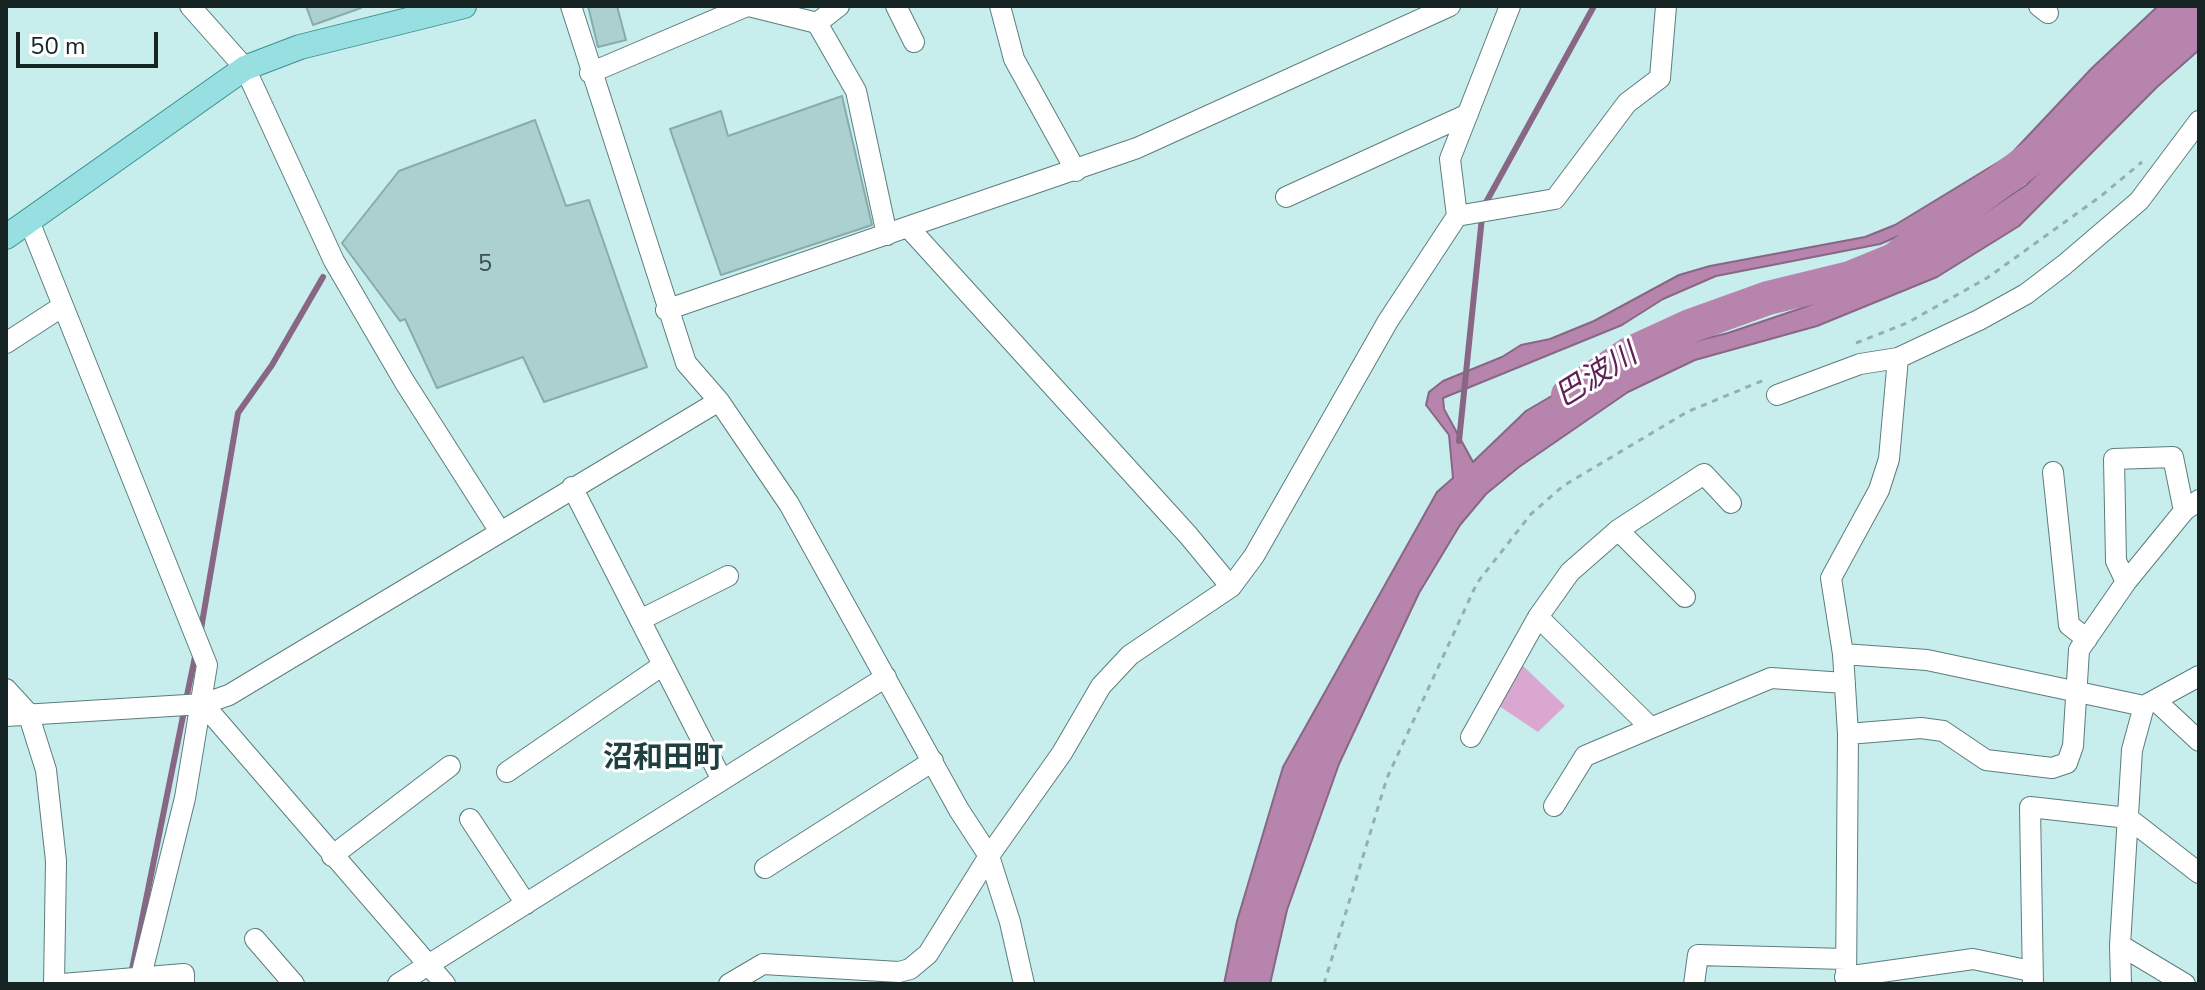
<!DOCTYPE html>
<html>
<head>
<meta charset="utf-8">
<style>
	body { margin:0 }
	#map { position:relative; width:2205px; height:990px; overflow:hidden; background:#c8eded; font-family:"Nunito Sans",sans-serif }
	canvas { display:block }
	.frame { position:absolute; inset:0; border:8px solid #162424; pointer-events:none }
	.scale { position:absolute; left:16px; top:32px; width:142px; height:36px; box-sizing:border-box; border:4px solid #162424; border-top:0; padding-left:10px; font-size:24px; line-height:28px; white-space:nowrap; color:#162424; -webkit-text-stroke:6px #fff; paint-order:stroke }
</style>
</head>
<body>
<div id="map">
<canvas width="2205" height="990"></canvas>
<div class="frame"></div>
<div class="scale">50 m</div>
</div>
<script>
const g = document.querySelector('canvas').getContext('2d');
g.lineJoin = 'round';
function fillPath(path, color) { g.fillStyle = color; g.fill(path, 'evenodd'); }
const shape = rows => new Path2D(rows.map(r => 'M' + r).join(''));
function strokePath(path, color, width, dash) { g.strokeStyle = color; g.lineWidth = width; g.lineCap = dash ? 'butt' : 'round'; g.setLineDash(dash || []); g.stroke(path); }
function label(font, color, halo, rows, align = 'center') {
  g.font = font + ' "Nunito Sans","Noto Sans JP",sans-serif'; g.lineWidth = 6; g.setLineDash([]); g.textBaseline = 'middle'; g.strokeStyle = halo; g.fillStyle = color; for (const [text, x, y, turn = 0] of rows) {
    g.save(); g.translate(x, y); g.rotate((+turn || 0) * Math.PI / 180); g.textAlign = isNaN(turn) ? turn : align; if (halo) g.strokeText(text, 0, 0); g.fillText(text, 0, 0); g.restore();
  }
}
fillPath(shape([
	[1519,662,1565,706,1538,732,1499,706]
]), '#daa7d0');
const water = shape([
	[2158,6,2187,6,2135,50,2042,147,1951,214,1880,244,1716,276,1663,299,1622,325,1443,398,1444,409,1473,462,1526,411,1579,380,1643,354,1728,333,1805,307,1919,257,2026,185,2199,17,2199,50,2157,87,2019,226,1937,277,1817,326,1695,360,1628,392,1519,467,1486,494,1460,525,1419,593,1339,764,1287,910,1270,984,1224,984,1237,921,1283,767,1437,492,1453,478,1449,435,1426,405,1429,392,1443,381,1502,357,1521,345,1550,339,1594,321,1679,275,1710,266,1865,237,1895,225,2010,155,2092,68,2158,6]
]);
fillPath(water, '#b784ad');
strokePath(water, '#876784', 2);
strokePath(shape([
	[1484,206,1594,6],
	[1459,441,1482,217],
	[201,629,238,413,272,365,323,277],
	[186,700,196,652],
	[131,974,184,711]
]), '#876784', 6);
strokePath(shape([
	[1568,395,1629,354,1690,326,1768,298,1850,278,1894,260,2045,148,2197,6]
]), '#b784ad', 34);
const building = shape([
	[306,6,361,6,361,8,313,25,306,6],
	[588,6,617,6,626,40,598,47,588,6],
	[842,96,872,225,721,275,670,129,721,111,728,136,842,96],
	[535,120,566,206,589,200,647,367,544,402,523,357,437,388,405,319,400,321,342,243,399,171,535,120]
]);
fillPath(building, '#abd0cf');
strokePath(building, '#88abab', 2);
const minor = shape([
	[190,6,245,68,334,261,404,381,499,530],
	[571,6,686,363,719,401,789,504,959,810,989,856,1010,922,1024,984],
	[749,6,817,23,856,91,887,235],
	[896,6,914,42],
	[1000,6,1014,59,1076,171],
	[2039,6,2048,13],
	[817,23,839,6],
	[590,73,747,6],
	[1286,197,1468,114],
	[1457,216,1555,199,1627,103,1660,78,1666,6],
	[29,221,207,665,185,798,139,984],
	[909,228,1188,535,1231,587],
	[666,310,1137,148,1450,6],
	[6,343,63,306],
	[1777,395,1860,364,1898,358],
	[2053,472,2069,625,2087,639],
	[572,487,722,780],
	[1618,530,1685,597],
	[2126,582,2116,561,2114,459,2173,457,2184,511],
	[1538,617,1651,728],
	[640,620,728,576],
	[1843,654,1927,660,2144,706],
	[6,689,28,713,46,770,56,861,54,984],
	[2155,700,2199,741],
	[203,704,445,984],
	[6,716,203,704,229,695,719,401],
	[1848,734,1921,728,1943,731,1986,760,2052,768,2067,763,2073,746,2079,650,2126,582,2184,511,2199,500],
	[1471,737,1538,617,1570,572,1618,530,1704,474,1731,503],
	[507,772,663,665],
	[1554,806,1585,756,1651,728,1771,678,1845,683],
	[470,819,526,904],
	[332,856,450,766],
	[765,868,933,761],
	[255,939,294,984],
	[2120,945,2185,984],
	[1845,977,1973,959,2031,971],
	[62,984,184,974,184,984],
	[398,984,886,677],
	[729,984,763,964,899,972,910,969,928,954,989,856,1062,753,1101,686,1130,655,1231,587,1254,556,1388,321,1457,216,1450,159,1510,6],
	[1694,984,1698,955,1845,959],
	[1846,984,1848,734,1843,654,1831,578,1879,490,1889,459,1898,358,1979,320,2026,294,2064,265,2139,201,2199,121],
	[2033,984,2030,807,2128,818,2199,873],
	[2121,984,2120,945,2132,750,2144,706,2199,676]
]);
const major = shape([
	[6,237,245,68,300,47,464,6]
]);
strokePath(minor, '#5c7d7d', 22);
strokePath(major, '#3c9091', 26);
strokePath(shape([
	[1856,343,1907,323,1987,278,2101,196,2142,162],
	[1324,984,1387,778,1477,583,1531,514,1563,486,1687,412,1764,380]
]), '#92b0b0', 3, [6, 6]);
strokePath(minor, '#fff', 20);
strokePath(major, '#97dfe0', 24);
label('24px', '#3b4f4f', null, [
	["5",485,265]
]);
label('italic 30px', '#5e2156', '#fff', [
	["巴波川",1597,377,-32]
]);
label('bold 30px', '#1f4040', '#fff', [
	["沼和田町",663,760]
]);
</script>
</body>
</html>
